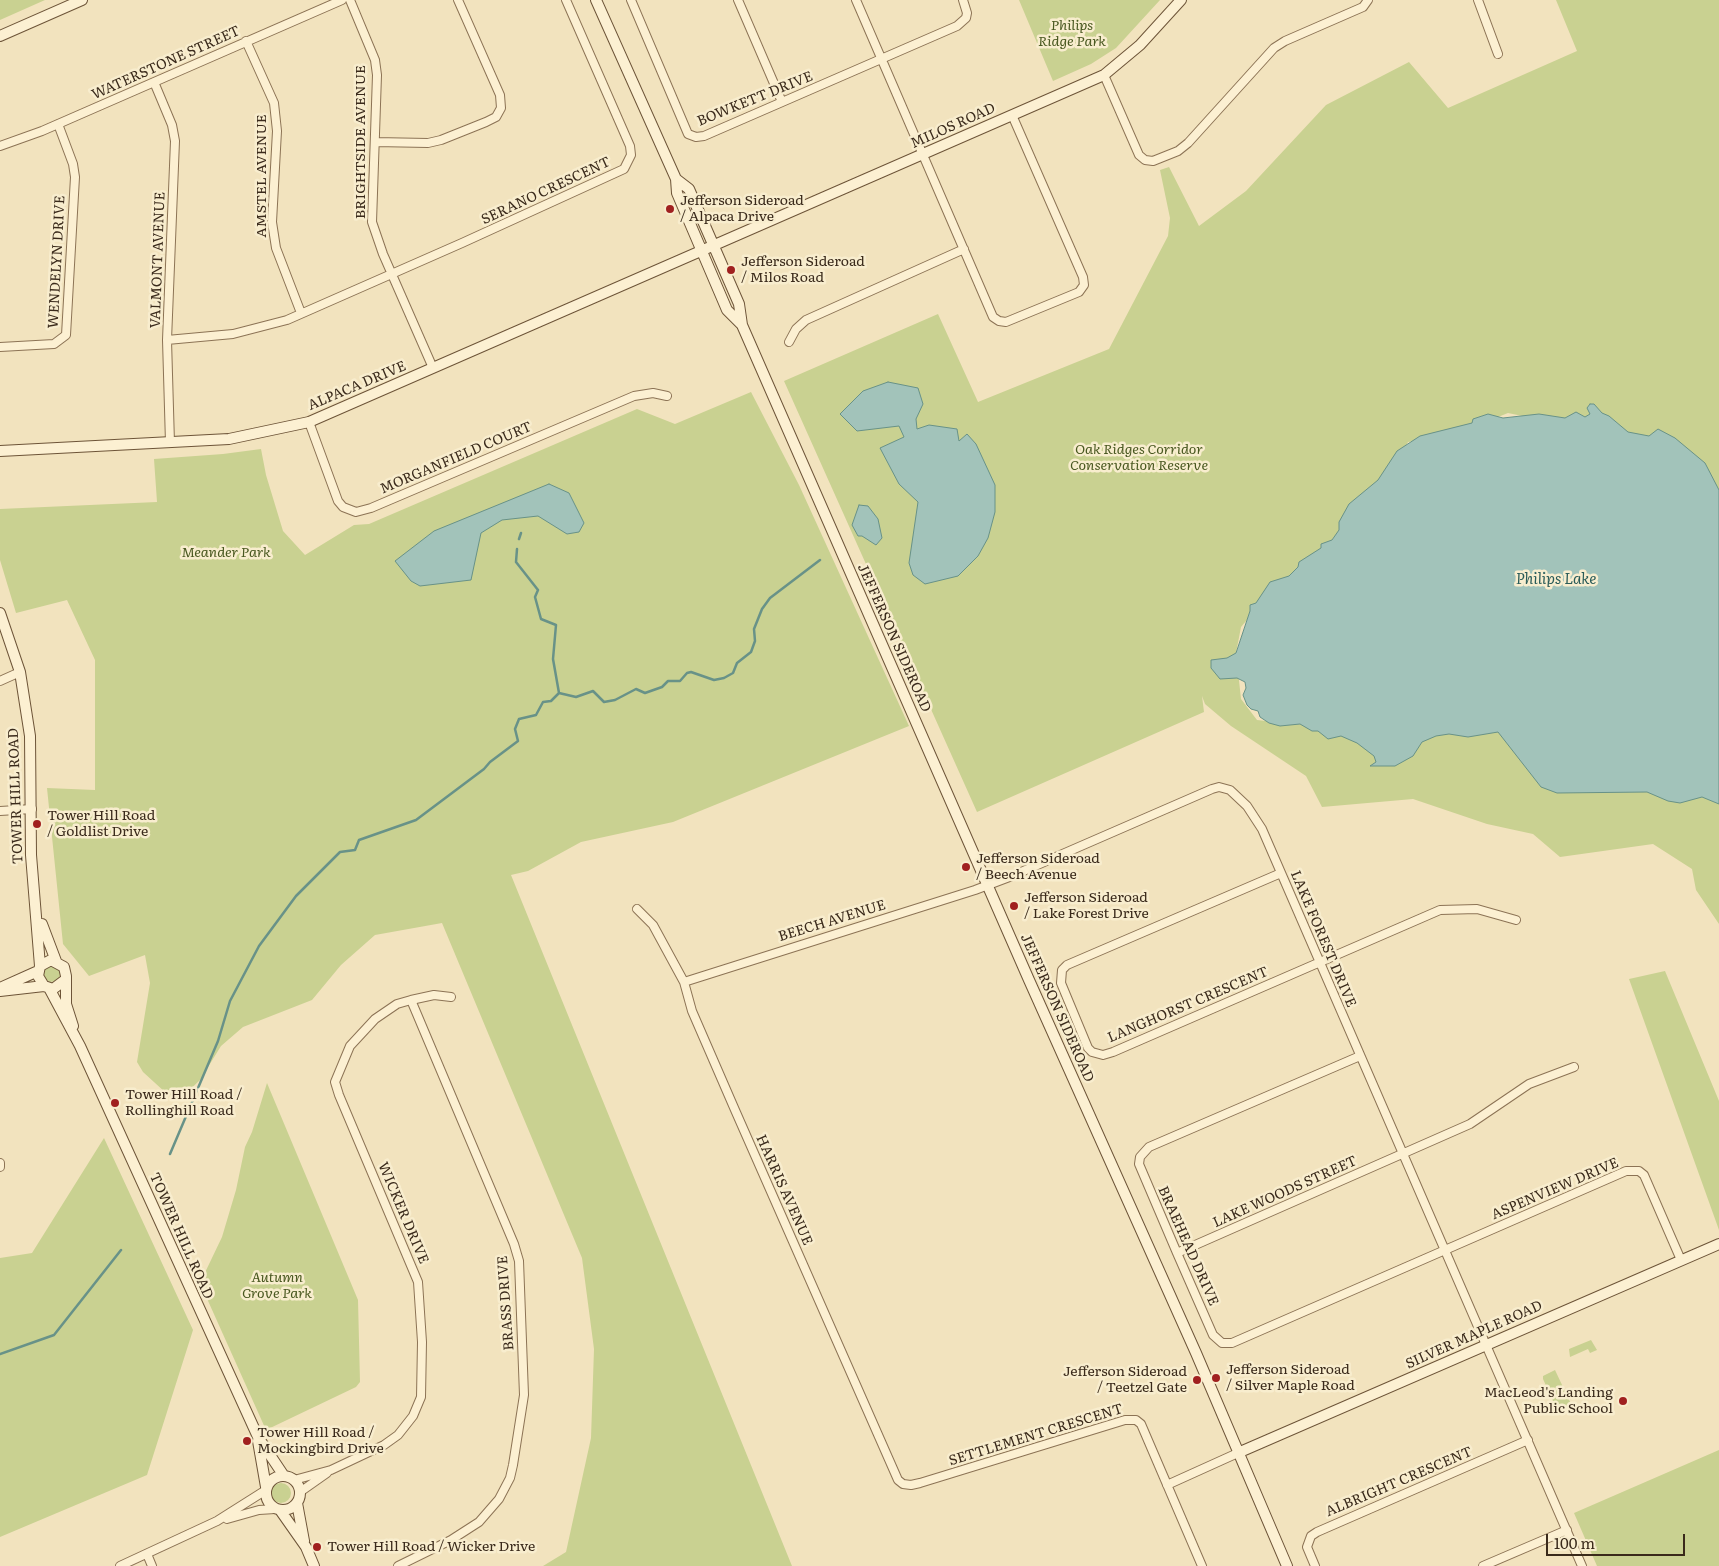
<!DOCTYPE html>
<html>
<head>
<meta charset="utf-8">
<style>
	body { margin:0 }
	#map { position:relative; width:1719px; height:1566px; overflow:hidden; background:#f2e3be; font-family:Literata,serif }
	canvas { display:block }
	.scale { position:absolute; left:1546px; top:1534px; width:139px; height:22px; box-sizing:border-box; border:2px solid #3a2a1b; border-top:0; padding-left:6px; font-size:15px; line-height:18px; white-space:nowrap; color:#3a2a1b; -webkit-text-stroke:4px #f8edce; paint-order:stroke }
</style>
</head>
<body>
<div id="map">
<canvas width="1719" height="1566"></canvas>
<div class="scale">100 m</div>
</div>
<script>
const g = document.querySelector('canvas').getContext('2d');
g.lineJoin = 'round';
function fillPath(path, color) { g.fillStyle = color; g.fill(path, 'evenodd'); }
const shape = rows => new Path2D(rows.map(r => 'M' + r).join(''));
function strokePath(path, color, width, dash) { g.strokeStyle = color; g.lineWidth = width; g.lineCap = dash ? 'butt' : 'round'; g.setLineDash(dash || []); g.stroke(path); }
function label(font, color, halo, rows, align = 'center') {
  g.font = font + ' Literata,serif'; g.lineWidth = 5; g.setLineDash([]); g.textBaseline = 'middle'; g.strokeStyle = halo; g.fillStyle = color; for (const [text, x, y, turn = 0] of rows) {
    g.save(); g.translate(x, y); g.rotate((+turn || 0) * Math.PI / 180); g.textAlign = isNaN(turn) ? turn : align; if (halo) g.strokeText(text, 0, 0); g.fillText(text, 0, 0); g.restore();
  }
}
fillPath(shape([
	[0,0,45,0,0,20],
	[1019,0,1160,0,1116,48,1091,64,1053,81],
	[1556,0,1719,0,1719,497,1579,428,1508,413,1453,435,1408,442,1394,468,1319,555,1273,589,1241,627,1236,653,1241,699,1257,720,1292,724,1322,721,1490,726,1719,796,1719,924,1696,890,1692,869,1653,844,1560,857,1533,834,1487,824,1413,799,1322,807,1306,776,1231,726,1205,704,1202,696,1204,712,977,812,784,381,938,314,978,402,1109,349,1168,236,1170,218,1160,170,1169,167,1199,226,1246,191,1326,105,1409,62,1448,108,1577,51],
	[751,392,799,485,909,726,673,822,581,842,528,871,511,875,792,1566,543,1566,566,1552,591,1438,594,1349,582,1258,442,923,375,935,341,965,312,1000,243,1027,221,1046,200,1080,179,1100,166,1093,143,1072,137,1062,150,983,145,955,89,976,63,944,47,788,95,790,95,660,67,600,16,613,0,560,0,509,157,502,154,459,223,454,261,449,266,475,283,531,305,555,354,525,369,524,637,409,675,424],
	[48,964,62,971,61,977,56,981,50,982,44,978,44,968],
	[1665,971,1719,1101,1719,1230,1629,979],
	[267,1083,358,1300,360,1382,356,1387,266,1430,200,1283,222,1237,236,1190,245,1147,252,1132],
	[104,1138,193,1330,147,1475,0,1537,0,1258,32,1253],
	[1591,1340,1597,1350,1590,1353,1588,1349,1570,1357,1569,1349],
	[1555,1370,1571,1404,1570,1409,1561,1413,1557,1410,1543,1379,1543,1376],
	[1719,1450,1719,1566,1597,1566,1574,1513],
	'271 1493a10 10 0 1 1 20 0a10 10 0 1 1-20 0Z'
]), '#c9d191');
const water = shape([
	[888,382,918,388,923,404,916,419,917,429,929,425,957,429,959,441,967,434,976,444,995,485,995,512,988,538,978,556,958,576,925,584,913,575,909,563,918,502,899,484,880,448,904,437,899,426,857,431,840,414,863,391,888,382],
	[1590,404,1594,404,1602,413,1609,416,1628,432,1649,436,1658,429,1675,438,1705,463,1719,490,1719,804,1702,797,1680,803,1668,801,1647,792,1557,793,1541,787,1498,732,1468,737,1449,734,1436,736,1422,742,1413,756,1395,766,1370,766,1376,762,1374,756,1357,743,1341,736,1328,739,1318,731,1312,731,1300,724,1280,726,1269,723,1260,717,1258,711,1251,709,1247,705,1243,695,1246,688,1245,682,1237,678,1220,679,1211,668,1211,660,1227,658,1236,653,1250,611,1250,605,1256,603,1270,582,1289,576,1298,567,1299,562,1321,548,1321,544,1332,540,1339,530,1339,522,1349,504,1378,480,1397,451,1420,436,1472,423,1473,419,1488,414,1503,418,1539,414,1565,418,1576,412,1585,417,1590,414,1587,408,1590,404],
	[549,484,569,493,584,523,579,532,567,534,538,516,502,520,481,533,471,580,420,586,411,581,395,561,434,531,549,484],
	[859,505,868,506,878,519,882,538,876,545,862,536,858,536,852,525,859,505]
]);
fillPath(water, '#a2c3ba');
strokePath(water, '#689288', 1);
strokePath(shape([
	[519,539,521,533],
	[517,549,516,562,538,590,535,597,541,619,556,625,553,659,559,693],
	[559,693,576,697,593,691,604,702,615,700,636,689,645,693,662,687,668,681,680,681,687,673,691,672,714,680,724,678,733,673,737,663,751,652,755,641,754,629,762,609,770,598,820,560],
	[170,1154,218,1041,230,1001,259,946,296,896,340,852,355,850,359,840,416,820,484,769,490,762,518,741,515,729,519,719,536,715,543,702,551,701,559,693],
	[0,1354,54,1335,121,1250]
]), '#689288', 2.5);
const street = shape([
	[350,0,375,60,377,75,372,222,383,254,433,368],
	[631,0,688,134,696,137,704,136,957,26,966,18,967,13,963,0],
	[738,0,782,102],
	[856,0,993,317,999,321,1006,322,1079,292,1084,285,1083,277,1012,115],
	[1478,0,1498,54],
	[246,41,274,103,277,131,272,222,276,248,301,313],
	[1104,75,1139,155,1145,160,1153,161,1178,151,1188,143,1274,48,1285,41,1363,7,1368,0],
	[154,82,172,125,175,141,167,340,170,443],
	[375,142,428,143,441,140,486,122,496,117,501,108,500,95,458,0],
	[0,146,42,131,342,0],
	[167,340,233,334,287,320,462,243,624,169,631,155,630,146,566,0],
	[789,342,796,329,806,320,964,249],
	[0,347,54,344,66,335,75,177,73,164,58,124],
	[309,422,338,501,343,507,356,512,371,508,634,396,653,393,667,396],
	[0,681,20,672],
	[0,811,32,809],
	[1281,873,1067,965,1062,970,1061,983,1088,1048,1092,1052,1103,1055,1113,1052,1440,910,1477,909,1516,920],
	[637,909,653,925,684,982,692,1011,735,1110,898,1480,903,1484,911,1485,920,1483,1125,1420,1136,1420,1141,1424,1202,1566],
	[684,982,975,890,1012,876,1212,789,1219,787,1230,790,1247,806,1262,829,1582,1566],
	[1360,1056,1149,1147,1140,1157,1139,1164,1177,1253,1213,1335,1222,1343,1232,1343,1626,1171,1639,1171,1644,1175,1681,1260],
	[0,1163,0,1167],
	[1177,1253,1470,1124,1529,1084,1574,1067],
	[294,1480,331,1470,384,1445,398,1435,413,1416,421,1397,422,1342,418,1282,339,1095,335,1082,350,1046,375,1019,397,1004,411,1000,434,995,451,997],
	[1167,1485,1240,1452],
	[300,1492,327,1473],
	[227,1519,259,1510,275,1509],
	[147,1554,152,1566],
	[120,1566,217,1521,266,1490],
	[398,1566,451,1540,479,1522,499,1499,510,1478,513,1465,524,1395,519,1261,514,1244,411,1000],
	[1315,1566,1307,1547,1311,1536,1317,1532,1528,1440],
	[1483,1566,1567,1530]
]);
const secondary = shape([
	[596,0,676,179,677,193,727,310,742,325],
	[0,36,82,0],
	[676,179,689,189,739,304,742,325,1029,980,1196,1353,1287,1566],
	[0,451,229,439,309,422,1104,75,1140,45,1181,0],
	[0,613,20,672,30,736,31,855,40,966],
	[42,924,56,961],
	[65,980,53,989,44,986,38,976,40,966,51,960,64,967,66,976,66,1004,73,1026],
	[0,988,38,971],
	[49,988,80,1046,258,1437,284,1476],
	[0,991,44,986],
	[258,1441,266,1487],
	[1240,1452,1719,1244],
	'266 1493a17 17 0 1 1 34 0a17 17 0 1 1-34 0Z',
	[297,1503,304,1541],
	[280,1510,306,1547,314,1566]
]);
strokePath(street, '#8c7355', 10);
strokePath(secondary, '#6d5438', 12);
strokePath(street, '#fcf0d2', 8);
strokePath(secondary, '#fcf0d2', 10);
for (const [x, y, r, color] of [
	[670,209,5,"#a0201f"],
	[731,270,5,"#a0201f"],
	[37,824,5,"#a0201f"],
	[966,867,5,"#a0201f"],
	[1014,906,5,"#a0201f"],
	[115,1103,5,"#a0201f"],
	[1216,1378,5,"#a0201f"],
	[1197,1380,5,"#a0201f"],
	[1623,1401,5,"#a0201f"],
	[247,1441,5,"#a0201f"],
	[317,1547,5,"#a0201f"]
]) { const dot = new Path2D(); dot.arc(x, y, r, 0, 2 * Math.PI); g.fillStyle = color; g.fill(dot); strokePath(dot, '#f8edce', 2); }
label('italic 14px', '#495820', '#f8edce', [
	["Philips",1072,26],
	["Ridge Park",1072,42],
	["Oak Ridges Corridor",1139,450],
	["Conservation Reserve",1139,466],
	["Meander Park",226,553],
	["Autumn",277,1278],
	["Grove Park",277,1294]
]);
label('14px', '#3a2a1b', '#f8edce', [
	["WATERSTONE STREET",166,63,-24],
	["BOWKETT DRIVE",755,99,-22],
	["MILOS ROAD",953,126,-24],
	["BRIGHTSIDE AVENUE",361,142,-90],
	["AMSTEL AVENUE",262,176,-90],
	["SERANO CRESCENT",546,191,-25],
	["VALMONT AVENUE",158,260,-88],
	["WENDELYN DRIVE",57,262,-87],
	["ALPACA DRIVE",357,386,-23],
	["MORGANFIELD COURT",456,458,-23],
	["JEFFERSON SIDEROAD",894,638,66],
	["TOWER HILL ROAD",16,796,-92],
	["BEECH AVENUE",832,921,-17],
	["LAKE FOREST DRIVE",1323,939,67],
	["LANGHORST CRESCENT",1188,1005,-23],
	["JEFFERSON SIDEROAD",1057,1008,66],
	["ASPENVIEW DRIVE",1555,1189,-23],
	["HARRIS AVENUE",784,1190,66],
	["LAKE WOODS STREET",1285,1192,-24],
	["WICKER DRIVE",403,1213,67],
	["TOWER HILL ROAD",181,1236,66],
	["BRAEHEAD DRIVE",1188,1246,66],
	["BRASS DRIVE",506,1303,-94],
	["SILVER MAPLE ROAD",1474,1335,-24],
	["SETTLEMENT CRESCENT",1036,1435,-17],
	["ALBRIGHT CRESCENT",1399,1482,-23]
]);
label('14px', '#3a2a1b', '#f8edce', [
	["Jefferson Sideroad",680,201],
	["/ Alpaca Drive",680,217],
	["Jefferson Sideroad",741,262],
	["/ Milos Road",741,278],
	["Tower Hill Road",47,816],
	["/ Goldlist Drive",47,832],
	["Jefferson Sideroad",976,859],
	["/ Beech Avenue",976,875],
	["Jefferson Sideroad",1024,898],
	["/ Lake Forest Drive",1024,914],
	["Tower Hill Road /",125,1095],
	["Rollinghill Road",125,1111],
	["Jefferson Sideroad",1226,1370],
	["/ Silver Maple Road",1226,1386],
	["Jefferson Sideroad",1187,1372,"right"],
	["/ Teetzel Gate",1187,1388,"right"],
	["MacLeod's Landing",1613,1393,"right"],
	["Public School",1613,1409,"right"],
	["Tower Hill Road /",257,1433],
	["Mockingbird Drive",257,1449],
	["Tower Hill Road / Wicker Drive",327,1547]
], 'left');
label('italic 15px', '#295b58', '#f8edce', [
	["Philips Lake",1556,580]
]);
</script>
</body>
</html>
